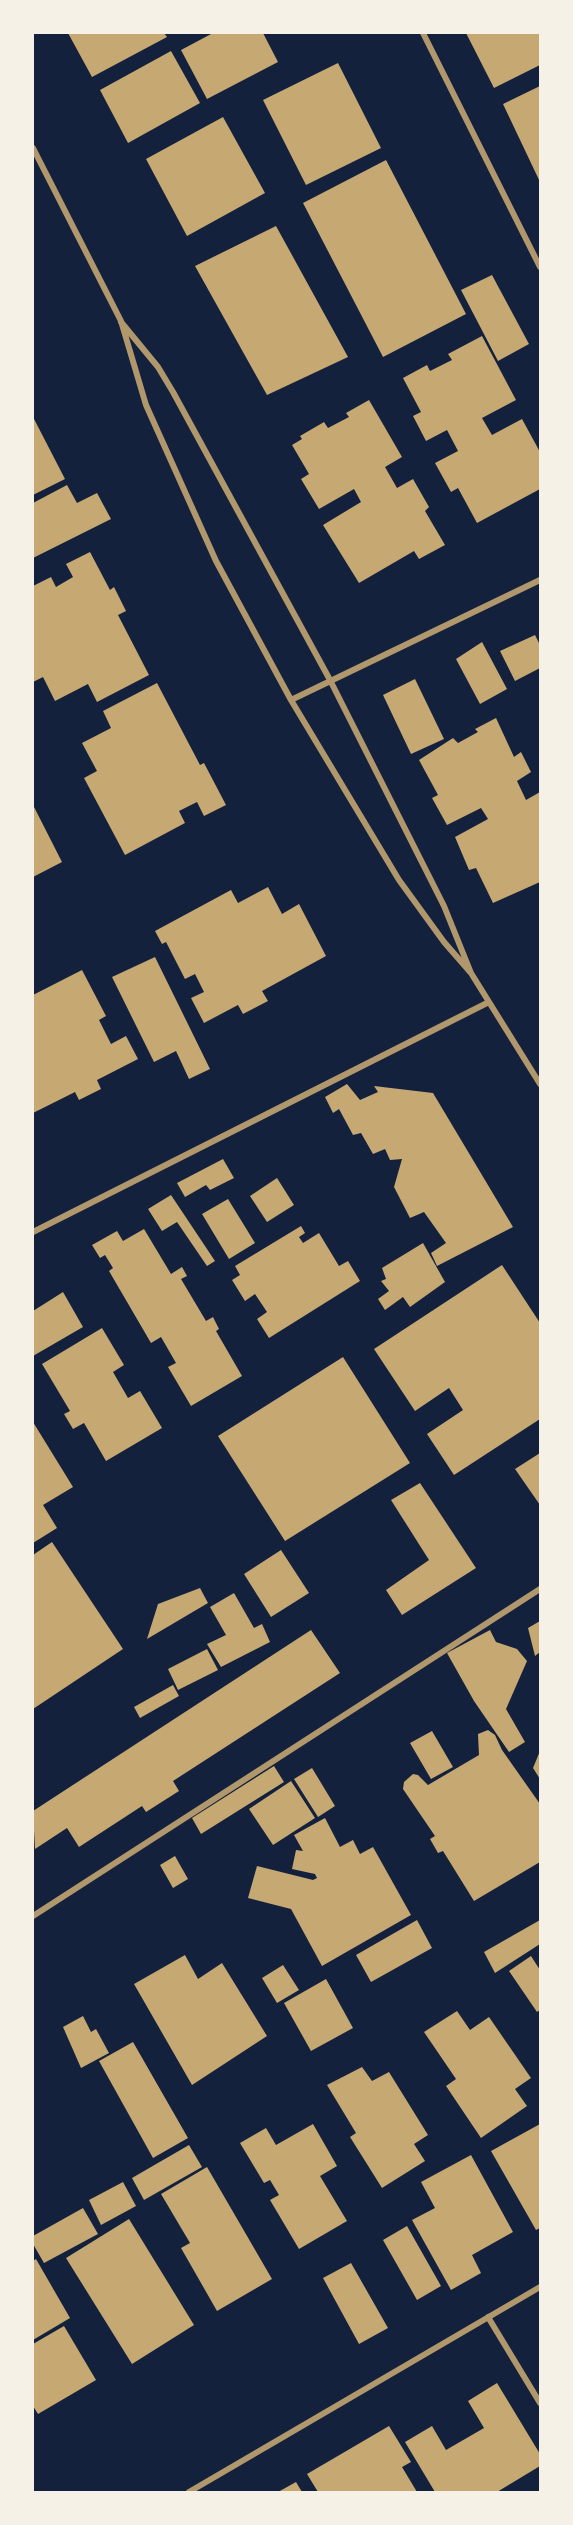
<!DOCTYPE html>
<html>
<head>
<meta charset="utf-8">
<style>
	body { margin:0 }
	#map { position:relative; width:573px; height:2525px; overflow:hidden; background:#14213d; font-family:Merriweather,serif }
	canvas { display:block }
	.frame { position:absolute; inset:0; border:34px solid #f6f1e7; pointer-events:none }
</style>
</head>
<body>
<div id="map">
<canvas width="573" height="2525"></canvas>
<div class="frame"></div>
</div>
<script>
const g = document.querySelector('canvas').getContext('2d');
g.lineJoin = 'round';
function fillPath(path, color) { g.fillStyle = color; g.fill(path, 'evenodd'); }
const shape = rows => new Path2D(rows.map(r => 'M' + r).join(''));
function strokePath(path, color, width, dash) { g.strokeStyle = color; g.lineWidth = width; g.lineCap = dash ? 'butt' : 'round'; g.setLineDash(dash || []); g.stroke(path); }
fillPath(shape([
	[68,33,164,33,167,37,92,77],
	[213,33,263,33,278,62,207,99,181,50],
	[466,33,540,33,540,65,494,88],
	[171,51,200,103,128,143,100,90],
	[338,63,381,148,306,185,263,100],
	[540,86,540,182,503,104],
	[223,117,265,193,187,236,146,159],
	[386,160,466,314,383,357,303,203],
	[276,226,348,357,267,395,195,266],
	[492,275,529,344,498,361,461,290],
	[482,336,516,400,482,418,492,435,522,419,540,452,540,489,477,523,458,488,451,492,435,463,458,451,447,430,426,441,413,416,421,412,403,378,427,365,430,371,452,360,448,354],
	[369,400,402,457,385,467,397,488,413,479,429,507,425,511,445,545,419,559,414,551,359,583,323,525,361,502,354,489,319,509,301,479,309,474,292,445,302,439,300,436,324,422,328,428,349,417,346,413],
	[33,417,65,479,33,495],
	[67,485,77,503,97,493,111,519,33,558,33,503],
	[90,552,110,590,114,587,126,611,118,615,149,675,97,702,88,684,55,701,43,677,33,682,33,586,51,577,56,587,73,577,66,564],
	[535,635,540,645,540,668,515,681,500,651],
	[482,642,507,689,480,704,456,659],
	[415,679,444,739,411,754,383,695],
	[157,683,200,765,204,763,226,805,204,816,197,802,179,811,185,823,125,855,84,778,97,771,82,743,111,728,103,711],
	[496,718,514,757,521,752,531,772,517,781,526,800,540,792,540,882,493,903,476,868,469,870,455,837,488,819,481,808,447,825,432,798,438,795,419,760,453,738,458,743,478,732,475,729],
	[33,805,62,862,33,877],
	[268,887,282,914,299,904,326,956,262,991,268,1001,243,1014,238,1005,204,1023,191,998,204,992,195,974,185,979,166,942,162,944,155,931,231,890,238,903],
	[155,957,210,1069,189,1079,176,1051,154,1062,112,977],
	[82,970,106,1016,99,1020,111,1044,126,1036,138,1059,97,1080,101,1089,79,1100,75,1092,33,1113,33,995],
	[347,1084,360,1100,378,1092,374,1086,433,1093,513,1227,437,1266,431,1253,446,1243,424,1212,410,1218,394,1187,402,1159,390,1160,385,1149,373,1154,361,1133,353,1135,339,1109,333,1113,325,1097],
	[223,1159,234,1178,210,1190,206,1185,185,1197,177,1183],
	[277,1178,294,1205,267,1222,250,1196],
	[171,1195,215,1261,207,1266,177,1222,162,1231,148,1209],
	[228,1199,255,1243,229,1259,202,1214],
	[301,1226,305,1233,299,1237,303,1243,319,1233,339,1266,348,1261,360,1281,269,1338,257,1319,267,1312,255,1294,245,1301,232,1280,240,1275,235,1266],
	[144,1229,171,1274,182,1267,187,1276,181,1279,206,1321,213,1317,219,1329,216,1331,242,1376,191,1406,168,1367,176,1363,161,1337,151,1343,109,1271,113,1268,105,1255,100,1258,92,1245,117,1231,123,1241],
	[423,1243,445,1282,410,1307,403,1297,385,1310,378,1299,389,1291,381,1281,386,1279,382,1268],
	[502,1265,540,1323,540,1419,454,1475,427,1434,463,1410,449,1388,415,1411,374,1349],
	[63,1292,83,1327,33,1356,33,1311],
	[102,1328,124,1365,113,1372,128,1398,140,1391,162,1428,106,1461,84,1423,73,1429,64,1414,70,1411,42,1364],
	[343,1357,410,1463,285,1541,218,1436],
	[33,1422,73,1487,43,1505,57,1528,33,1543],
	[540,1453,540,1505,515,1469],
	[420,1483,476,1568,402,1615,386,1590,429,1560,391,1500],
	[52,1542,123,1649,33,1709,33,1555],
	[281,1550,309,1593,271,1617,244,1574],
	[200,1588,208,1603,147,1639,158,1604],
	[234,1593,254,1628,262,1624,270,1642,221,1667,207,1644,226,1635,210,1607],
	[540,1621,540,1652,535,1656,528,1628],
	[311,1630,340,1673,173,1781,179,1791,146,1812,142,1806,79,1847,67,1828,35,1849,33,1811],
	[490,1630,496,1642,517,1649,527,1661,506,1709,525,1742,509,1752,474,1701,447,1653],
	[207,1649,218,1670,178,1690,168,1669],
	[173,1685,179,1696,140,1718,134,1707],
	[488,1730,495,1735,502,1750,540,1804,540,1862,474,1901,443,1851,438,1853,430,1839,435,1836,403,1789,404,1782,413,1774,418,1775,428,1785,479,1755,478,1734],
	[432,1731,453,1767,431,1779,410,1743],
	[540,1751,540,1779,533,1768],
	[274,1766,284,1782,201,1834,192,1818],
	[312,1768,335,1806,318,1817,294,1779],
	[291,1781,315,1818,273,1845,249,1809],
	[325,1818,340,1847,353,1840,360,1854,373,1847,411,1915,322,1966,291,1909,248,1898,257,1866,313,1880,317,1878,315,1874,292,1869,296,1850,303,1851,294,1835],
	[175,1856,188,1879,173,1888,160,1865],
	[417,1920,432,1948,371,1982,356,1955],
	[540,1920,540,1944,495,1973,484,1952],
	[185,1955,198,1979,222,1963,267,2036,192,2085,134,1984],
	[531,1956,540,1970,540,2010,537,2012,509,1971],
	[283,1965,299,1990,277,2003,262,1978],
	[326,1979,353,2028,311,2051,284,2003],
	[457,2011,470,2030,489,2017,531,2078,515,2089,527,2106,481,2138,446,2086,456,2079,424,2032],
	[83,2016,91,2032,96,2029,109,2053,81,2068,63,2027],
	[133,2042,188,2138,153,2158,99,2061],
	[362,2067,372,2081,389,2072,428,2135,414,2144,425,2161,382,2188,350,2137,356,2133,327,2085],
	[313,2124,337,2166,320,2176,347,2221,299,2249,270,2200,279,2195,270,2180,264,2183,240,2143,266,2128,276,2145],
	[540,2124,540,2228,536,2230,491,2151],
	[189,2145,202,2167,144,2200,132,2178],
	[471,2155,513,2232,472,2255,481,2273,451,2290,412,2220,435,2208,421,2182],
	[207,2167,272,2279,217,2311,181,2248,190,2243,161,2194],
	[123,2182,136,2206,101,2225,89,2200],
	[83,2208,98,2234,44,2263,33,2244,33,2236],
	[129,2219,194,2325,132,2364,66,2258],
	[407,2226,441,2286,417,2300,383,2240],
	[36,2259,70,2318,33,2340,33,2261],
	[351,2263,388,2328,359,2344,323,2278],
	[64,2326,96,2380,38,2414,33,2406,33,2344],
	[497,2383,540,2454,540,2466,497,2492,435,2492,405,2442,432,2426,446,2450,484,2428,468,2401],
	[389,2426,411,2462,402,2467,417,2492,318,2492,307,2474],
	[296,2482,302,2492,278,2492]
]), '#c6a872');
strokePath(shape([
	[423,33,540,267],
	[33,148,121,321,146,405,216,561,291,700,399,880,444,942,471,973],
	[121,322,158,367,173,392,330,680,444,906,471,973,540,1084],
	[291,700,540,580],
	[33,1232,487,1003],
	[33,1916,540,1589],
	[488,2317,540,2403],
	[189,2492,540,2287]
]), '#b1986c', 6);
</script>
</body>
</html>
